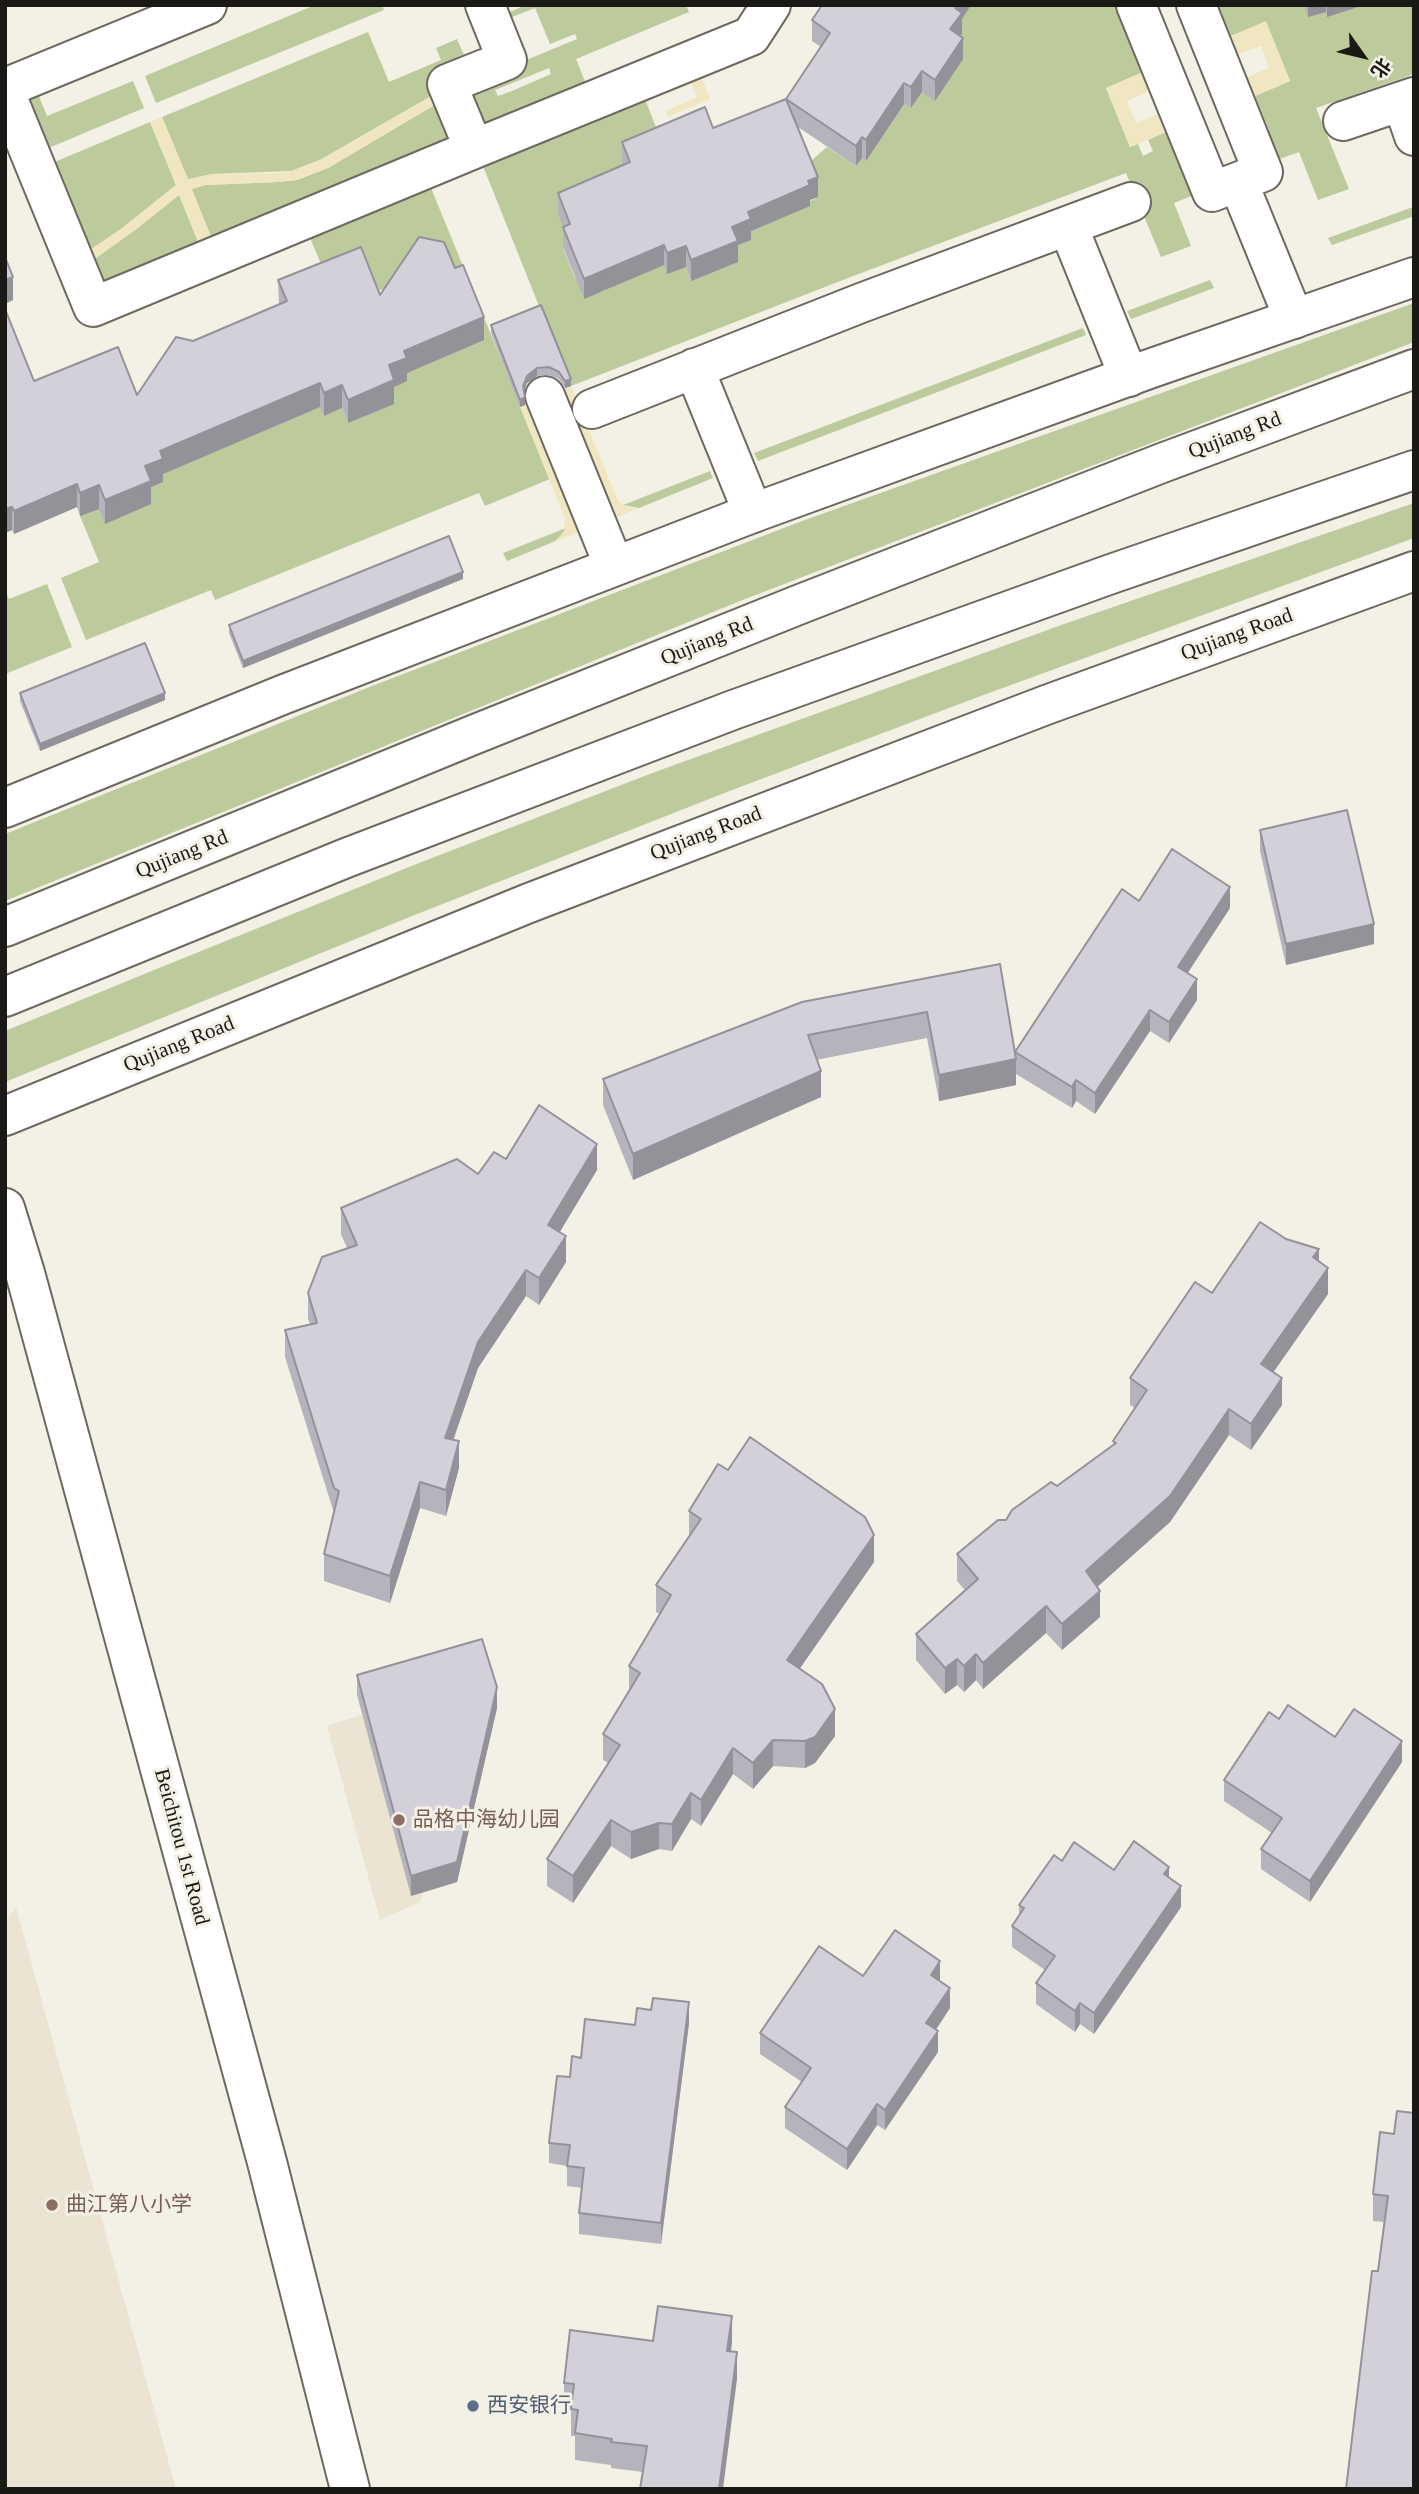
<!DOCTYPE html>
<html>
<head>
<meta charset="utf-8">
<style>
	body { margin:0 }
	#map { position:relative; width:1419px; height:2494px; overflow:hidden; background:#f3f0e6; font-family:"Times New Roman","Noto Sans SC",serif }
	canvas { display:block }
	.frame { position:absolute; inset:0; border:7px solid #1a1915; pointer-events:none }
	.north { position:absolute; left:1328px; top:21px; width:70px; height:70px; -webkit-text-stroke:5px #f3f0e6; paint-order:stroke; rotate:124deg; font-size:19px; font-weight:700; line-height:28px; text-align:center; color:#1a1915 }
	.north::after { content:''; display:block; margin:auto; width:24px; height:32px; background:#1a1915; clip-path:polygon(50% 0,100% 100%,50% 72%,0 100%) }
</style>
</head>
<body>
<div id="map">
<canvas width="1419" height="2494"></canvas>
<div class="frame"></div>
<div class="north">北</div>
</div>
<script>
const g = document.querySelector('canvas').getContext('2d');
g.lineJoin = 'round';
function fillPath(path, color) { g.fillStyle = color; g.fill(path, 'evenodd'); }
const shape = rows => new Path2D(rows.map(r => 'M' + r).join(''));
function strokePath(path, color, width, dash) { g.strokeStyle = color; g.lineWidth = width; g.lineCap = dash ? 'butt' : 'round'; g.setLineDash(dash || []); g.stroke(path); }
function label(font, color, halo, rows, align = 'center') {
  g.font = font + ' "Times New Roman","Noto Sans SC",serif'; g.lineWidth = 6; g.setLineDash([]); g.textBaseline = 'middle'; g.strokeStyle = halo; g.fillStyle = color; for (const [text, x, y, turn = 0] of rows) {
    g.save(); g.translate(x, y); g.rotate((+turn || 0) * Math.PI / 180); g.textAlign = isNaN(turn) ? turn : align; if (halo) g.strokeText(text, 0, 0); g.fillText(text, 0, 0); g.restore();
  }
}
fillPath(shape([
	[456,1684,471,1738,420,1902,380,1920,327,1726],
	[16,1907,176,2489,5,2489,5,1922]
]), '#ebe4d3');
fillPath(shape([
	[315,5,382,5,384,10,156,103,145,76],
	[526,5,686,5,689,12,576,59,588,89,484,132,469,96,513,79,510,71,502,70,577,39,575,34,550,44,535,8,512,17,510,12],
	[549,68,551,74,512,91,498,96,495,90],
	[964,5,1122,5,1136,40,1129,43,1141,73,1106,88,1130,147,1138,144,1143,156,1153,151,1148,140,1166,132,1180,167,1186,164,1199,193,1174,203,1191,246,1161,257,1126,173,848,278,571,386,481,161,643,94,663,145,631,187,570,244,563,248,575,278,602,292,662,261,686,267,691,281,732,247,746,227,817,198,805,166,827,147,856,166,862,158,866,160,900,101,911,108,922,92,950,26],
	[1210,5,1414,5,1414,74,1316,108,1349,189,1318,200,1299,152,1274,161,1262,133,1269,130,1255,96,1290,81,1266,22,1231,36,1219,6,1211,9],
	[368,32,389,82,441,60,436,48,457,39,464,55,478,50,482,61,440,91,320,160,291,171,212,174,188,180,162,117],
	[133,81,144,108,39,152,19,103,38,94,47,116],
	[443,100,460,142,214,244,191,189,205,185,278,182,297,180,328,168],
	[150,122,176,185,121,229,81,256,45,166],
	[429,183,550,479,485,506,479,493,215,600,211,590,86,640,61,578,99,562,80,516,145,489,158,470,319,404,324,416,342,408,348,423,389,389,402,369,417,275,371,294,329,283,308,233],
	[179,195,201,249,96,292,86,265,135,230],
	[1413,207,1414,216,1332,245,1328,238],
	[1210,280,1214,288,1131,319,1127,311],
	[1414,303,1414,342,740,601,5,901,5,834,372,686,802,521],
	[1083,328,1086,335,758,461,754,453],
	[710,471,713,478,639,508,623,505],
	[1414,503,1414,538,978,697,727,792,412,916,5,1082,5,1031,159,968,419,863,655,772,1067,623],
	[566,528,558,540,507,561,503,553],
	[47,584,72,647,5,674,5,591,9,599]
]), '#bcca9c');
fillPath(shape([
	[1266,21,1290,81,1255,96,1247,77,1269,68,1261,46,1238,54,1231,36],
	[755,48,746,60,702,79,710,99,668,117,666,111,697,97,688,76],
	[1141,73,1149,91,1127,101,1136,123,1158,114,1166,132,1130,147,1106,88],
	[440,91,443,100,328,168,297,180,278,182,206,185,192,189,214,244,201,249,179,195,135,230,86,265,81,256,121,229,176,185,150,122,162,117,188,179,212,174,273,173,291,171,320,160],
	[571,386,618,501,627,507,639,508,554,542,564,532,565,519,520,407]
]), '#f0e6c1');
const minor = shape([
	[1136,5,1212,192,1263,172,1196,5],
	[5,88,207,5],
	[5,92,93,307,474,149,447,84,507,60,485,5],
	[1402,101,1414,136],
	[1343,121,1414,97],
	[474,149,751,36,771,5],
	[1238,182,1294,319],
	[1068,226,1129,377],
	[694,368,753,513],
	[545,396,614,566],
	[592,409,861,303,1131,202],
	[5,1208,25,1273,267,2162,350,2489]
]);
const major = shape([
	[5,808,282,695,753,513,1149,369,1414,277],
	[5,1116,529,903,1046,705,1414,571]
]);
const highway = shape([
	[5,927,473,735,798,605,1162,463,1414,369],
	[5,997,346,858,733,710,1111,574,1414,470]
]);
strokePath(minor, '#6d6961', 42);
strokePath(major, '#6d6961', 42);
strokePath(highway, '#6d6961', 42);
strokePath(minor, '#fff', 38);
strokePath(major, '#fff', 38);
strokePath(highway, '#fff', 38);
fillPath(shape([
	[1304,5,1364,5,1327,17,1326,12,1308,17],
	[962,19,962,34,960,36,963,59,935,101,922,92,911,108,904,104,866,161,862,158,856,166,798,127,818,197,810,200,810,206,751,231,751,240,738,245,738,262,691,281,686,267,667,274,664,265,584,299,563,247,563,227,558,213,558,193,623,165,622,162,622,142,713,128,786,99,821,47,812,41,812,20],
	[278,280,380,295,484,340,407,373,407,381,394,387,394,404,348,423,342,408,324,416,320,407,163,474,163,482,151,487,151,504,105,524,99,509,80,516,77,507,14,534,12,530,5,533,5,309,34,381,137,395,193,341,279,304],
	[541,305,571,386,565,388,559,379,549,375,537,376,527,383,524,392,525,405,520,407,491,333,491,325],
	[463,579,243,668,229,633,229,625],
	[20,693,165,700,40,751,20,701],
	[1260,830,1374,944,1286,965,1260,851],
	[1139,901,1230,908,1187,973,1197,1000,1169,1043,1150,1031,1095,1114,1076,1101,1072,1108,1016,1074,1016,1085,939,1101,927,1038,816,1060,821,1097,633,1180,603,1105,603,1079,1000,964,1015,1051],
	[506,1159,597,1170,560,1232,566,1262,539,1305,526,1296,478,1368,453,1440,459,1468,446,1516,420,1508,390,1603,324,1581,324,1554,334,1513,285,1357,285,1330,310,1324,308,1319,308,1293,347,1248,341,1234,341,1208,478,1174],
	[1319,1261,1328,1294,1273,1372,1282,1405,1251,1450,1229,1435,1170,1522,1097,1587,1100,1617,1062,1650,1046,1633,983,1689,976,1680,964,1692,957,1685,945,1694,916,1660,916,1634,965,1590,957,1581,957,1554,1006,1520,1057,1486,1113,1445,1113,1441,1135,1408,1130,1405,1130,1378,1212,1293],
	[689,1511,874,1562,799,1669,835,1736,815,1763,805,1768,773,1766,753,1789,733,1774,701,1826,691,1819,672,1851,659,1849,631,1859,611,1846,573,1903,547,1886,547,1859,608,1763,603,1760,603,1734,629,1691,629,1666,660,1614,656,1612,656,1585,689,1536],
	[357,1675,497,1708,457,1882,411,1896,357,1695],
	[1279,1719,1335,1737,1402,1762,1310,1902,1261,1869,1261,1849,1272,1833,1224,1801,1224,1780],
	[1062,1861,1169,1878,1181,1907,1094,2034,1080,2024,1075,2032,1036,2004,1036,1983,1045,1970,1012,1947,1012,1926,1019,1917,1019,1905],
	[863,1976,940,1981,950,2008,936,2030,938,2052,885,2130,877,2125,847,2170,785,2128,785,2107,802,2082,760,2054,760,2033],
	[689,2023,661,2244,579,2234,579,2213,582,2188,567,2186,567,2166,549,2163,549,2143,570,2077,581,2058,635,2025],
	[1397,2111,1414,2113,1414,2489,1346,2489,1372,2271,1378,2271,1384,2222,1373,2221,1373,2194,1380,2132,1394,2134],
	[653,2341,732,2342,731,2352,737,2379,643,2472,611,2468,611,2465,575,2460,575,2436,571,2436,571,2410,564,2409,564,2383]
]), '#b5b3bb');
fillPath(shape([
	[957,5,971,5,962,19,962,34,950,50,950,29,955,8],
	[1308,5,1326,5,1326,12,1308,17],
	[1327,5,1364,5,1327,17],
	[963,38,963,59,935,101,935,80],
	[922,71,922,92,911,108,911,87],
	[904,83,904,104,866,161,866,140],
	[862,137,862,158,856,166,856,146],
	[818,177,818,197,810,200,810,206,751,231,751,240,738,245,738,262,691,281,691,260,732,227,748,212,808,181],
	[664,245,664,265,584,299,584,279],
	[686,246,686,267,667,274,667,253],
	[13,277,13,300,5,304,5,280],
	[484,317,484,340,407,373,407,381,394,387,394,404,348,423,348,400,389,365,404,351],
	[537,368,537,376,527,383,523,394,523,386,527,376],
	[571,379,571,386,565,388,565,381],
	[320,383,320,407,163,474,163,482,151,487,151,504,105,524,105,500,160,451],
	[342,385,342,408,324,416,324,393],
	[525,397,525,405,520,407,520,400],
	[77,484,77,507,14,534,14,511],
	[99,485,99,509,80,516,80,493],
	[12,507,12,530,5,533,5,509],
	[463,572,463,579,243,668,243,661],
	[165,693,165,700,40,751,40,744],
	[1230,887,1230,908,1178,988,1178,967],
	[1374,924,1374,944,1286,965,1286,944],
	[1197,979,1197,1000,1169,1043,1169,1022],
	[1150,1010,1150,1031,1095,1114,1095,1093],
	[1016,1059,1016,1085,939,1101,939,1075],
	[821,1071,821,1097,633,1180,633,1154],
	[1076,1080,1076,1101,1072,1108,1072,1087],
	[597,1144,597,1170,548,1251,548,1225],
	[566,1236,566,1262,539,1305,539,1278],
	[1319,1249,1319,1275,1313,1257],
	[1328,1268,1328,1294,1261,1390,1261,1364],
	[526,1270,526,1296,478,1368,445,1464,445,1438,478,1342],
	[1282,1378,1282,1405,1251,1450,1251,1424],
	[1229,1409,1229,1435,1170,1522,1086,1597,1086,1571],
	[459,1441,459,1468,446,1516,446,1490],
	[420,1482,420,1508,390,1603,390,1576],
	[874,1535,874,1562,787,1687,787,1660],
	[1100,1591,1100,1617,1062,1650,1062,1624],
	[1046,1606,1046,1633,983,1689,983,1663],
	[976,1654,976,1680,964,1692,964,1666],
	[957,1659,957,1685,945,1694,945,1668],
	[497,1687,497,1708,457,1882,411,1896,411,1876],
	[835,1709,835,1736,815,1763,805,1768,805,1741],
	[773,1740,773,1766,753,1789,753,1763],
	[1402,1741,1402,1762,1310,1902,1310,1881],
	[733,1748,733,1774,701,1826,701,1800],
	[691,1793,691,1819,672,1851,672,1824],
	[611,1820,611,1846,573,1903,573,1876],
	[659,1823,659,1849,631,1859,631,1832],
	[1169,1867,1169,1887,1164,1874],
	[1181,1886,1181,1907,1094,2034,1094,2013],
	[940,1961,940,1982,931,1975],
	[950,1988,950,2008,926,2044,926,2023],
	[689,2002,689,2023,661,2244,661,2223],
	[1080,2003,1080,2024,1075,2032,1075,2011],
	[938,2031,938,2052,885,2130,885,2110],
	[877,2104,877,2125,847,2170,847,2149],
	[732,2316,732,2342,727,2377,727,2351],
	[737,2352,737,2379,723,2489,719,2489]
]), '#949299');
const building = shape([
	[822,5,957,5,955,8,962,13,950,29,963,38,935,80,922,71,911,87,904,83,866,140,862,137,856,146,786,99,818,177,808,181,810,185,748,212,751,219,732,227,738,241,691,260,686,246,667,253,664,245,584,279,563,227,570,224,558,193,630,162,622,142,705,107,713,128,786,99,830,33,812,20,822,5],
	[419,237,444,242,455,268,463,265,484,317,404,351,407,358,389,365,394,380,348,400,342,385,324,393,320,383,160,451,163,459,145,466,151,481,105,500,99,485,80,493,77,484,14,511,12,507,5,509,5,309,34,381,118,347,137,395,176,337,193,341,287,301,278,280,361,247,380,295,419,237],
	[5,257,13,277,5,280,5,257],
	[541,305,571,379,565,381,559,372,549,367,537,368,527,376,523,386,525,397,520,400,491,325,541,305],
	[449,536,463,572,243,661,229,625,449,536],
	[145,643,165,693,40,744,20,693,145,643],
	[1347,810,1374,924,1286,944,1260,830,1347,810],
	[1172,849,1230,887,1178,967,1197,979,1169,1022,1150,1010,1095,1093,1076,1080,1072,1087,1015,1052,1122,889,1139,901,1172,849],
	[1000,964,1016,1059,939,1075,927,1012,808,1035,821,1071,633,1154,603,1079,802,1002,1000,964],
	[539,1105,597,1144,548,1225,566,1236,539,1278,526,1270,478,1342,445,1438,459,1441,446,1490,420,1482,390,1576,324,1554,339,1491,334,1488,285,1330,317,1323,308,1293,322,1257,357,1245,341,1208,457,1159,478,1174,494,1152,506,1159,539,1105],
	[1260,1222,1286,1239,1319,1249,1313,1257,1328,1268,1261,1364,1282,1378,1251,1424,1229,1409,1170,1496,1086,1571,1100,1591,1062,1624,1046,1606,983,1663,976,1654,964,1666,957,1659,945,1668,916,1634,978,1579,957,1554,998,1520,1006,1520,1012,1510,1051,1482,1057,1486,1116,1443,1113,1441,1147,1390,1130,1378,1195,1282,1212,1293,1260,1222],
	[750,1437,865,1517,874,1535,787,1660,822,1684,835,1709,815,1737,805,1741,773,1740,753,1763,733,1748,701,1800,691,1793,672,1824,659,1823,631,1832,611,1820,573,1876,547,1859,620,1745,603,1734,640,1673,629,1666,671,1595,656,1585,701,1519,689,1511,718,1464,728,1470,750,1437],
	[482,1639,497,1687,457,1862,411,1876,357,1675,482,1639],
	[1288,1705,1335,1737,1354,1709,1402,1741,1310,1881,1261,1849,1282,1818,1224,1780,1269,1712,1279,1719,1288,1705],
	[1134,1841,1169,1867,1164,1874,1181,1886,1094,2013,1080,2003,1075,2011,1036,1983,1055,1956,1012,1926,1024,1908,1019,1905,1054,1855,1062,1861,1074,1842,1114,1870,1134,1841],
	[895,1930,940,1961,931,1975,950,1988,926,2023,938,2031,885,2110,877,2104,847,2149,785,2107,811,2068,760,2033,819,1946,863,1976,895,1930],
	[653,1998,689,2002,661,2223,579,2213,584,2168,567,2166,570,2145,549,2143,557,2076,570,2077,572,2056,581,2058,585,2019,635,2025,637,2008,651,2010,653,1998],
	[1397,2111,1414,2113,1414,2489,1346,2489,1372,2271,1378,2271,1388,2196,1373,2194,1380,2132,1394,2134,1397,2111],
	[658,2306,732,2316,727,2351,737,2352,719,2489,640,2489,647,2446,611,2442,612,2439,575,2433,578,2410,571,2409,574,2384,564,2383,570,2330,653,2341,658,2306]
]);
fillPath(building, '#d3d0da');
strokePath(building, '#949299', 2);
for (const [x, y, r, color] of [
	[399,1820,7,"#8d6e63"],
	[52,2205,7,"#8d6e63"],
	[473,2406,7,"#5c6f8a"]
]) { const dot = new Path2D(); dot.arc(x, y, r, 0, 2 * Math.PI); g.fillStyle = color; g.fill(dot); strokePath(dot, '#f3f0e6', 2.5); }
label('21px', '#1a1915', '#f3f0e6', [
	["Qujiang Rd",1235,436,-21],
	["Qujiang Road",1237,635,-20],
	["Qujiang Rd",707,642,-22],
	["Qujiang Road",706,834,-21],
	["Qujiang Rd",182,855,-22],
	["Qujiang Road",179,1045,-22],
	["Beichitou 1st Road",181,1847,75]
]);
label('21px', '#785e54', '#f3f0e6', [
	["品格中海幼儿园",413,1820],
	["曲江第八小学",66,2205]
], 'left');
label('21px', '#4e5e75', '#f3f0e6', [
	["西安银行",487,2406]
], 'left');
</script>
</body>
</html>
